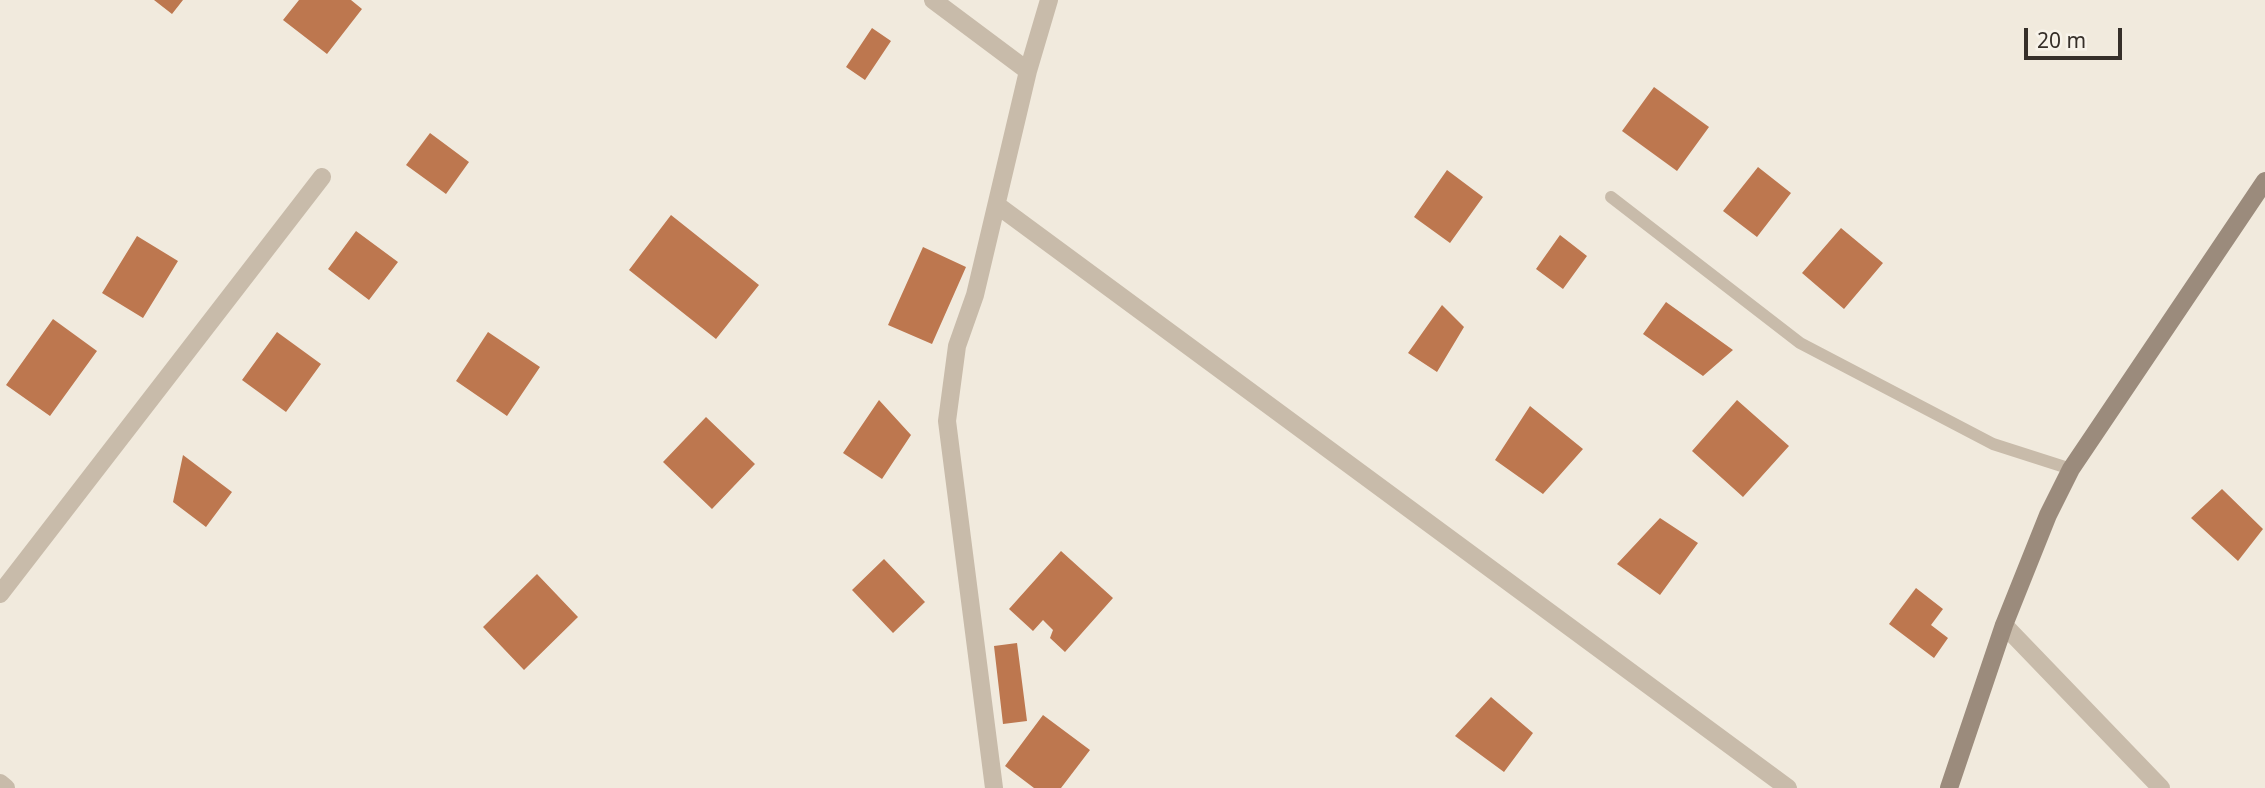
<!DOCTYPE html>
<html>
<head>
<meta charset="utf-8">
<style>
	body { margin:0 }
	#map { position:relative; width:2265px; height:788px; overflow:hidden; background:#f1eadd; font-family:"Noto Sans",sans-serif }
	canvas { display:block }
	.scale { position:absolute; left:2024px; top:28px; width:98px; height:32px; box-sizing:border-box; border:4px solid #362f29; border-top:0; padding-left:9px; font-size:21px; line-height:24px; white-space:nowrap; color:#362f29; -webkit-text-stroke:5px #f8f3ea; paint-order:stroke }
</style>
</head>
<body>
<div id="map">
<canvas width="2265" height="788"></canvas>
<div class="scale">20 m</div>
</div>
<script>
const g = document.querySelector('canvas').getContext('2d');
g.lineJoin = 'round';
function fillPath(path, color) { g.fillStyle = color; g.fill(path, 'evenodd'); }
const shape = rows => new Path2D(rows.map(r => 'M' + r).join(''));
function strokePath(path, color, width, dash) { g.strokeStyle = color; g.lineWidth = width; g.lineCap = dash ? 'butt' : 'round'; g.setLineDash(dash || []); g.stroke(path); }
fillPath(shape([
	[154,0,183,0,172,14],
	[299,0,351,0,362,9,327,54,283,20],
	[872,28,891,41,865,80,846,67],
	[1654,87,1709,127,1677,171,1622,131],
	[430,133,469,162,446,194,406,165],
	[1758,167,1791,193,1757,237,1723,211],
	[1447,170,1483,197,1450,243,1414,217],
	[671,215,759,285,716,339,629,270],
	[1841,228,1883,263,1844,309,1802,273],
	[356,231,398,262,369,300,328,269],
	[1560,235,1587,256,1563,289,1536,269],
	[137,236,178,261,143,318,102,293],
	[923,247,966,267,932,344,888,325],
	[1666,302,1733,350,1703,376,1643,334],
	[1442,305,1464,327,1437,372,1408,353],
	[53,319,97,351,50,416,6,385],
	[277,332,321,364,286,412,242,380],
	[488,332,540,367,507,416,456,381],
	[879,400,911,435,882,479,843,453],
	[1737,400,1789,446,1743,497,1692,451],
	[1530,406,1583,449,1543,494,1495,460],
	[706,417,755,464,712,509,663,462],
	[183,455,232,492,206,527,173,502],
	[2222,489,2263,529,2238,561,2191,518],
	[1660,518,1698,543,1660,595,1617,564],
	[1061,551,1113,598,1065,652,1050,638,1053,630,1043,620,1033,631,1009,609],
	[884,559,925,602,893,633,852,590],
	[537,574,578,617,524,670,483,627],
	[1916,588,1943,609,1931,625,1948,638,1934,658,1889,624],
	[1017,643,1027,721,1003,724,994,646],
	[1491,697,1533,733,1504,772,1455,736],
	[1043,715,1090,750,1061,788,1034,788,1005,766]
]), '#bd774f');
strokePath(shape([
	[1611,197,1800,343,1993,444,2071,469]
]), '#c8bbaa', 12);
strokePath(shape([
	[933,0,1028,71],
	[997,205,1788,788],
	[0,594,322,177],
	[2004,625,2161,788],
	[0,783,6,788],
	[994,788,947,421,957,346,975,295,1028,71,1049,0]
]), '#c8bbaa', 18);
strokePath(shape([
	[1949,788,2004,625,2048,515,2071,469,2265,181]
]), '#9b8b7c', 18);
</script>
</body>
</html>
